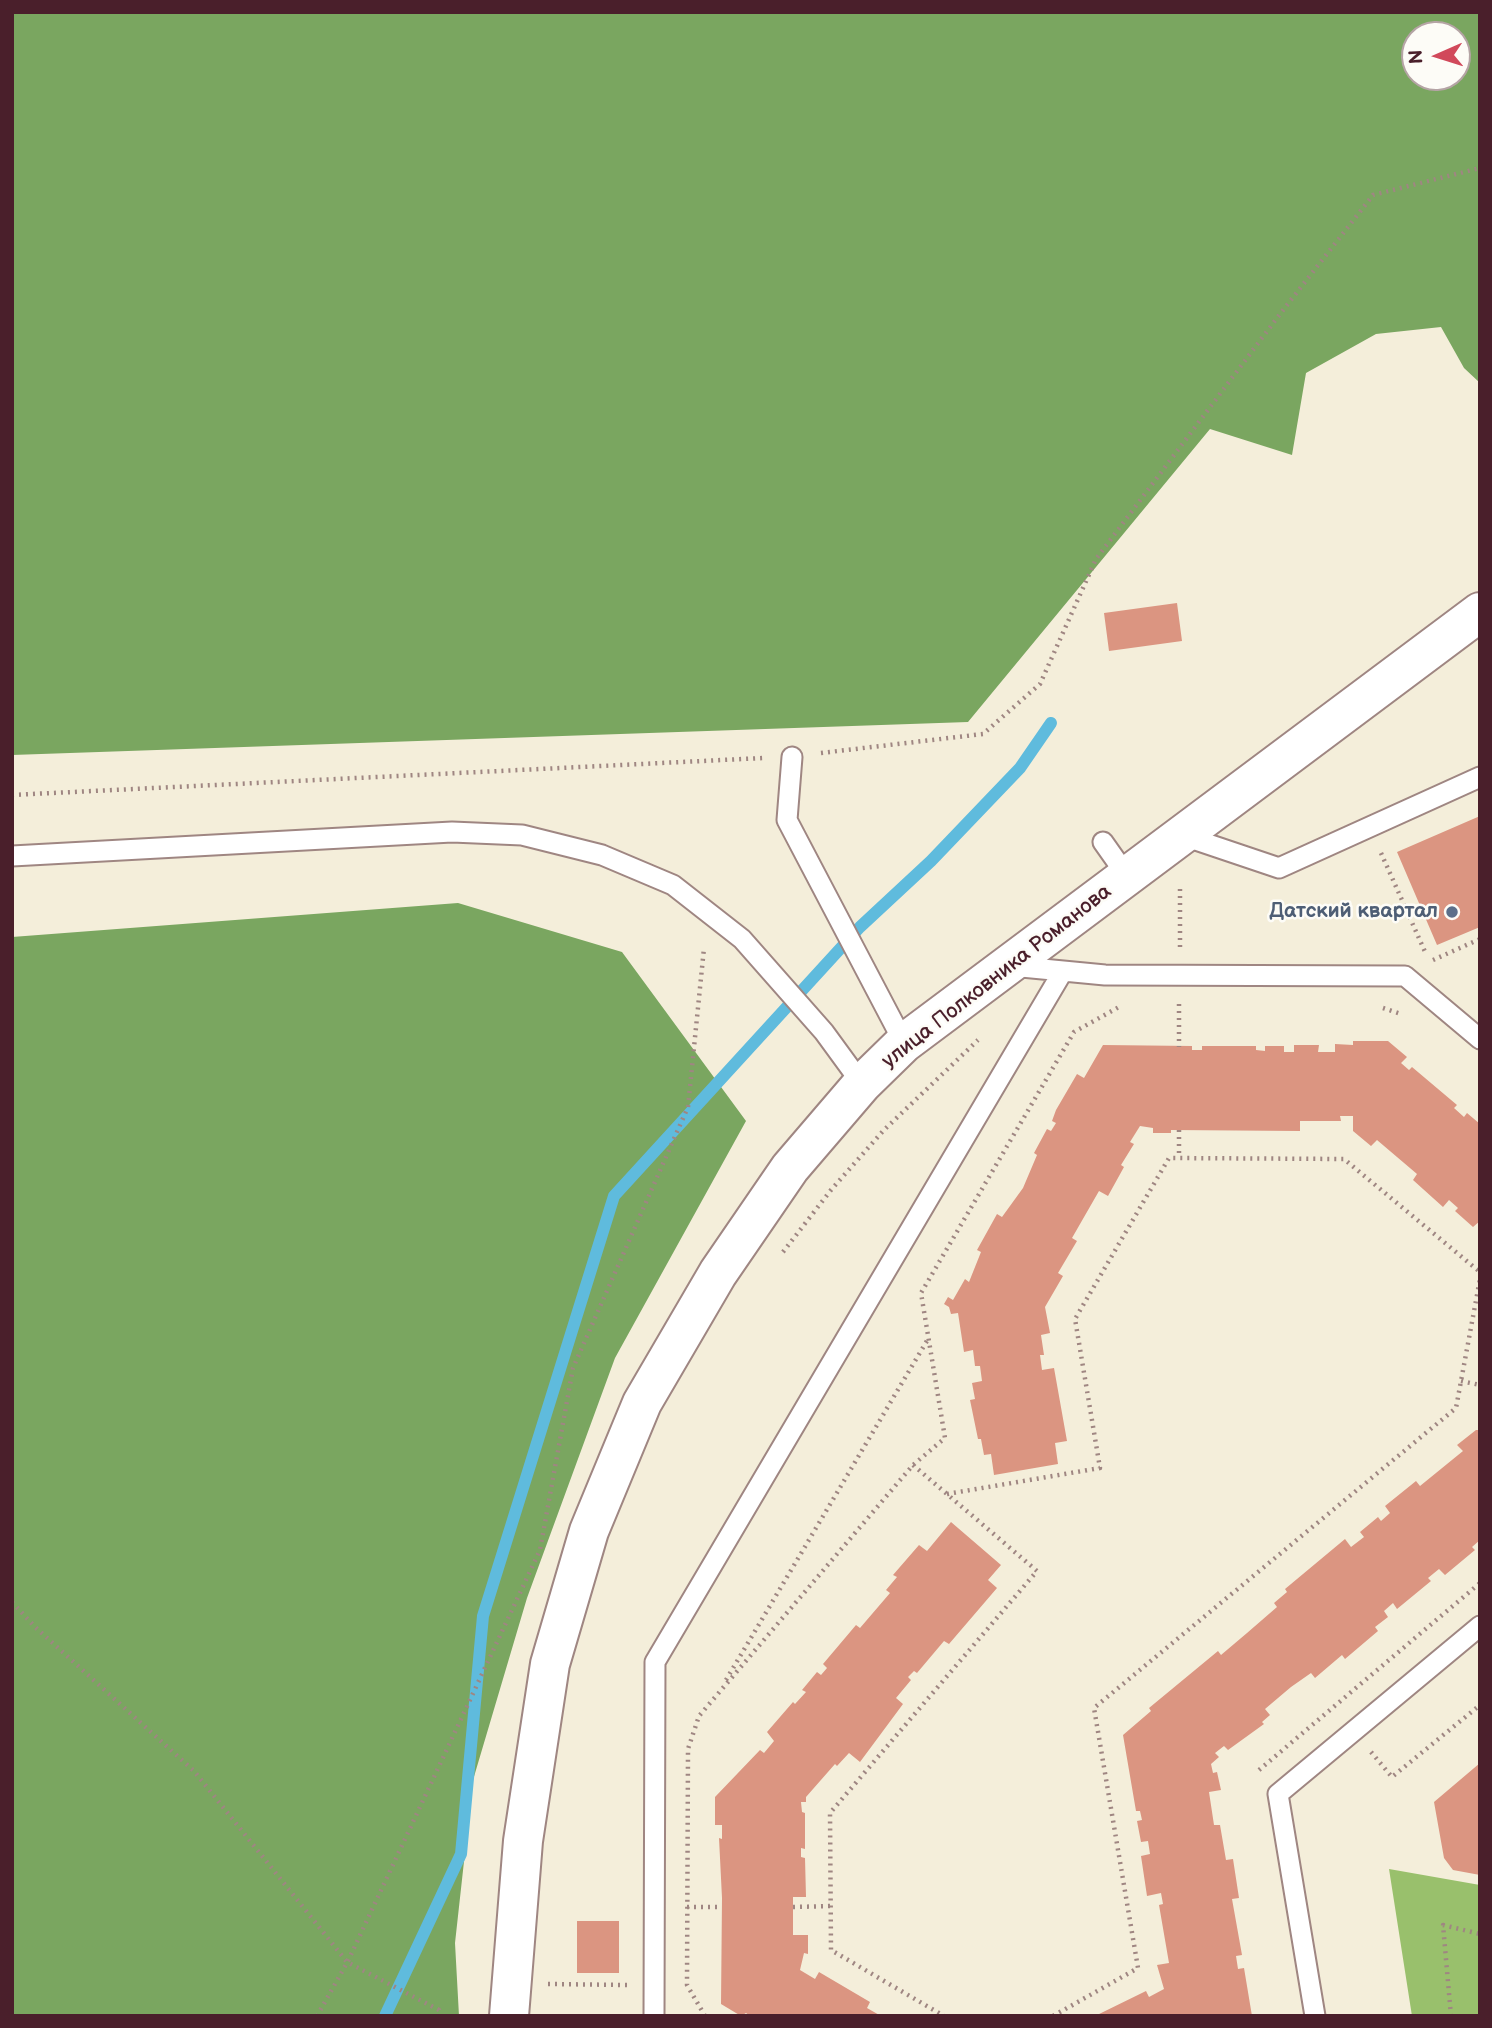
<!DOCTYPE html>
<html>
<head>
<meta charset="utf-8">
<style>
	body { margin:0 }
	#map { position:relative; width:1492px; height:2028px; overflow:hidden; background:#f4eeda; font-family:"Balsamiq Sans",sans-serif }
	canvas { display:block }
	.frame { position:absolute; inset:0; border:14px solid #4a1f2b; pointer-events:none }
	.north { position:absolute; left:1401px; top:21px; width:70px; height:70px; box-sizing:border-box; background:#fdfcf7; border:2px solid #b5a4a5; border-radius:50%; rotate:267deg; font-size:19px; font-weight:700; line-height:28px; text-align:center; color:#4a1f2b }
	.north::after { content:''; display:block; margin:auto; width:24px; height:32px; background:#d1495b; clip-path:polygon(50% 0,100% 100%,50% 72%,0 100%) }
</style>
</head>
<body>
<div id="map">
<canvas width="1492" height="2028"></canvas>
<div class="frame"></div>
<div class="north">N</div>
</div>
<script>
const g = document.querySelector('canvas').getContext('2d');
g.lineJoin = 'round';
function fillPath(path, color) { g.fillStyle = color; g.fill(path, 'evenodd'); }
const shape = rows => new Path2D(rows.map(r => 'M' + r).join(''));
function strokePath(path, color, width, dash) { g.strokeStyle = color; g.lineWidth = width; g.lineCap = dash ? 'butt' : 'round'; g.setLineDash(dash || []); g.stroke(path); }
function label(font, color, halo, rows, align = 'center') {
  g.font = font + ' "Balsamiq Sans",sans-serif'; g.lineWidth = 5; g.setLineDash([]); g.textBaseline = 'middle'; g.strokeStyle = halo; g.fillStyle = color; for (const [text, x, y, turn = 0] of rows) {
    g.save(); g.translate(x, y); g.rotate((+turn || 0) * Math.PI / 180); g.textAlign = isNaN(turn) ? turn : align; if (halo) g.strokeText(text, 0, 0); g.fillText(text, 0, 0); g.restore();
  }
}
fillPath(shape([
	[1389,1869,1480,1885,1480,2016,1412,2016]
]), '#99c06c');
fillPath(shape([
	[12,12,1480,12,1480,383,1464,368,1441,327,1376,334,1306,373,1292,455,1210,429,968,722,12,755],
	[1415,35,1457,35,1457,77,1415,77],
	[458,903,622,952,746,1121,615,1358,527,1598,473,1780,455,1943,459,2016,12,2016,12,937]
]), '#7aa660');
strokePath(shape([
	[385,2016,461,1854,483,1616,614,1196,860,927,931,861,1020,768,1051,723]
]), '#5fbbdd', 12);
fillPath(shape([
	[1177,603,1182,641,1109,651,1104,613],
	[1480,816,1480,927,1437,945,1397,852],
	[1353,1041,1388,1041,1407,1057,1401,1063,1409,1070,1412,1067,1457,1105,1454,1108,1464,1117,1467,1113,1480,1124,1480,1221,1473,1227,1455,1211,1458,1208,1449,1200,1443,1207,1413,1180,1417,1174,1377,1140,1371,1146,1353,1131,1353,1116,1340,1116,1341,1121,1300,1121,1300,1131,1171,1130,1171,1133,1153,1133,1153,1128,1140,1126,1130,1142,1134,1144,1121,1165,1124,1167,1108,1196,1099,1191,1072,1238,1077,1241,1058,1273,1063,1276,1045,1307,1050,1333,1041,1335,1044,1355,1040,1355,1042,1370,1054,1368,1067,1441,1055,1443,1058,1464,994,1475,991,1454,984,1455,981,1439,978,1439,970,1400,975,1399,972,1383,982,1381,980,1366,975,1366,973,1350,964,1352,958,1313,951,1314,949,1307,944,1304,948,1297,953,1300,965,1279,969,1282,981,1252,977,1250,997,1214,1002,1217,1023,1188,1037,1155,1034,1153,1047,1129,1051,1131,1056,1123,1052,1121,1056,1110,1077,1074,1084,1078,1103,1045,1192,1046,1192,1050,1202,1050,1202,1046,1256,1046,1256,1050,1265,1051,1265,1046,1284,1046,1284,1052,1294,1052,1294,1045,1319,1045,1318,1052,1335,1052,1335,1044,1353,1045],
	[1476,1430,1480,1430,1480,1540,1472,1547,1475,1550,1445,1575,1439,1569,1428,1578,1431,1581,1397,1609,1393,1603,1384,1611,1388,1617,1375,1627,1378,1631,1345,1659,1342,1655,1315,1678,1311,1673,1291,1687,1265,1709,1270,1715,1262,1722,1264,1724,1228,1750,1224,1746,1215,1753,1219,1757,1211,1764,1213,1773,1217,1772,1221,1790,1209,1792,1214,1825,1220,1825,1226,1860,1233,1859,1239,1898,1232,1899,1242,1955,1236,1956,1238,1969,1244,1968,1252,2016,1095,2016,1146,1991,1149,1997,1164,1989,1157,1965,1169,1963,1159,1905,1163,1904,1161,1893,1147,1896,1141,1856,1150,1854,1148,1841,1141,1842,1137,1821,1142,1820,1140,1811,1136,1811,1123,1735,1151,1711,1149,1708,1218,1651,1221,1655,1247,1633,1277,1607,1274,1603,1287,1592,1285,1589,1345,1539,1351,1547,1364,1537,1360,1532,1378,1517,1381,1521,1390,1513,1385,1506,1416,1481,1420,1486,1463,1451,1457,1445],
	[951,1522,1001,1565,988,1580,997,1588,949,1644,944,1641,917,1673,914,1671,908,1677,911,1680,896,1698,903,1704,860,1762,849,1753,837,1766,835,1764,806,1797,806,1802,801,1802,802,1812,805,1813,805,1849,801,1848,801,1857,805,1858,806,1897,793,1897,793,1935,808,1935,808,1954,804,1953,800,1970,815,1979,819,1972,870,2002,867,2008,881,2016,750,2016,746,2013,741,2016,721,2004,722,1898,719,1838,722,1839,722,1825,715,1825,715,1797,760,1750,764,1753,774,1741,767,1732,793,1702,795,1704,806,1692,802,1690,817,1672,821,1675,827,1668,823,1664,856,1625,860,1628,890,1593,886,1590,897,1577,893,1575,919,1545,927,1551],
	[1480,1763,1480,1875,1453,1870,1444,1858,1434,1802],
	[577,1921,619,1921,619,1973,577,1973]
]), '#db9581');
const lane = shape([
	[792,757,787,820,904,1043],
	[1181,835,1279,868,1480,777],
	[1103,842,1127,876],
	[12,856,452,832,522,835,602,855,673,885,742,939,824,1032,862,1084],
	[1011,966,1105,975,1405,976,1480,1039],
	[654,2016,655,1662,1063,971],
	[1315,2016,1278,1794,1480,1626]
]);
const street = shape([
	[509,2016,523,1841,550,1664,589,1531,642,1403,718,1273,790,1168,862,1084,904,1043,1480,612]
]);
strokePath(lane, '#9f8682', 23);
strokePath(street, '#9f8682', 42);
strokePath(shape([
	[821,753,983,734,1040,684,1096,559,1280,314,1373,195,1480,168],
	[12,795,763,758],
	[1381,853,1426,954],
	[1180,947,1180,885],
	[1433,960,1480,939],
	[1179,1004,1179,1047],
	[1383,1008,1401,1014],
	[1179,1130,1179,1158],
	[783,1252,831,1190,884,1130,978,1040],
	[1461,1381,1480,1385],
	[913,1465,1037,1571,830,1813,831,1950,944,2016],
	[947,1494,1100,1468,1075,1319,1169,1158,1344,1159,1480,1272],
	[12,1602,35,1627,194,1771,347,1962,439,2010,439,2016],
	[726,1680,928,1339],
	[1371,1752,1392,1777,1480,1705],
	[1259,1770,1480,1583],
	[687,1907,722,1907],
	[793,1907,831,1906],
	[548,1984,627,1985],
	[317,2016,348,1961,540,1550,573,1368,688,1107,704,948],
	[705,2016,687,1985,688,1749,699,1716,913,1465,945,1438,921,1293,1074,1032,1119,1007],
	[1053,2016,1138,1968,1094,1708,1456,1408,1480,1279],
	[1451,2016,1443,1925,1480,1934]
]), '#9f8682', 4.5, [2, 5]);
strokePath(lane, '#fff', 19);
strokePath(street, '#fff', 38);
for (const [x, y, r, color] of [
	[1452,912,7,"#5c6f8a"]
]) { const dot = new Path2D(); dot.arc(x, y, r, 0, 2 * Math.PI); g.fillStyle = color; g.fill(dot); strokePath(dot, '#fdfcf7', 2.5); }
label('bold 21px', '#4e5e75', '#fdfcf7', [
	["Датский квартал",1438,912]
], 'right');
label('21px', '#4a1f2b', '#fdfcf7', [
	["улица Полковника Романова",997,977,-38]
]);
</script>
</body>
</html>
